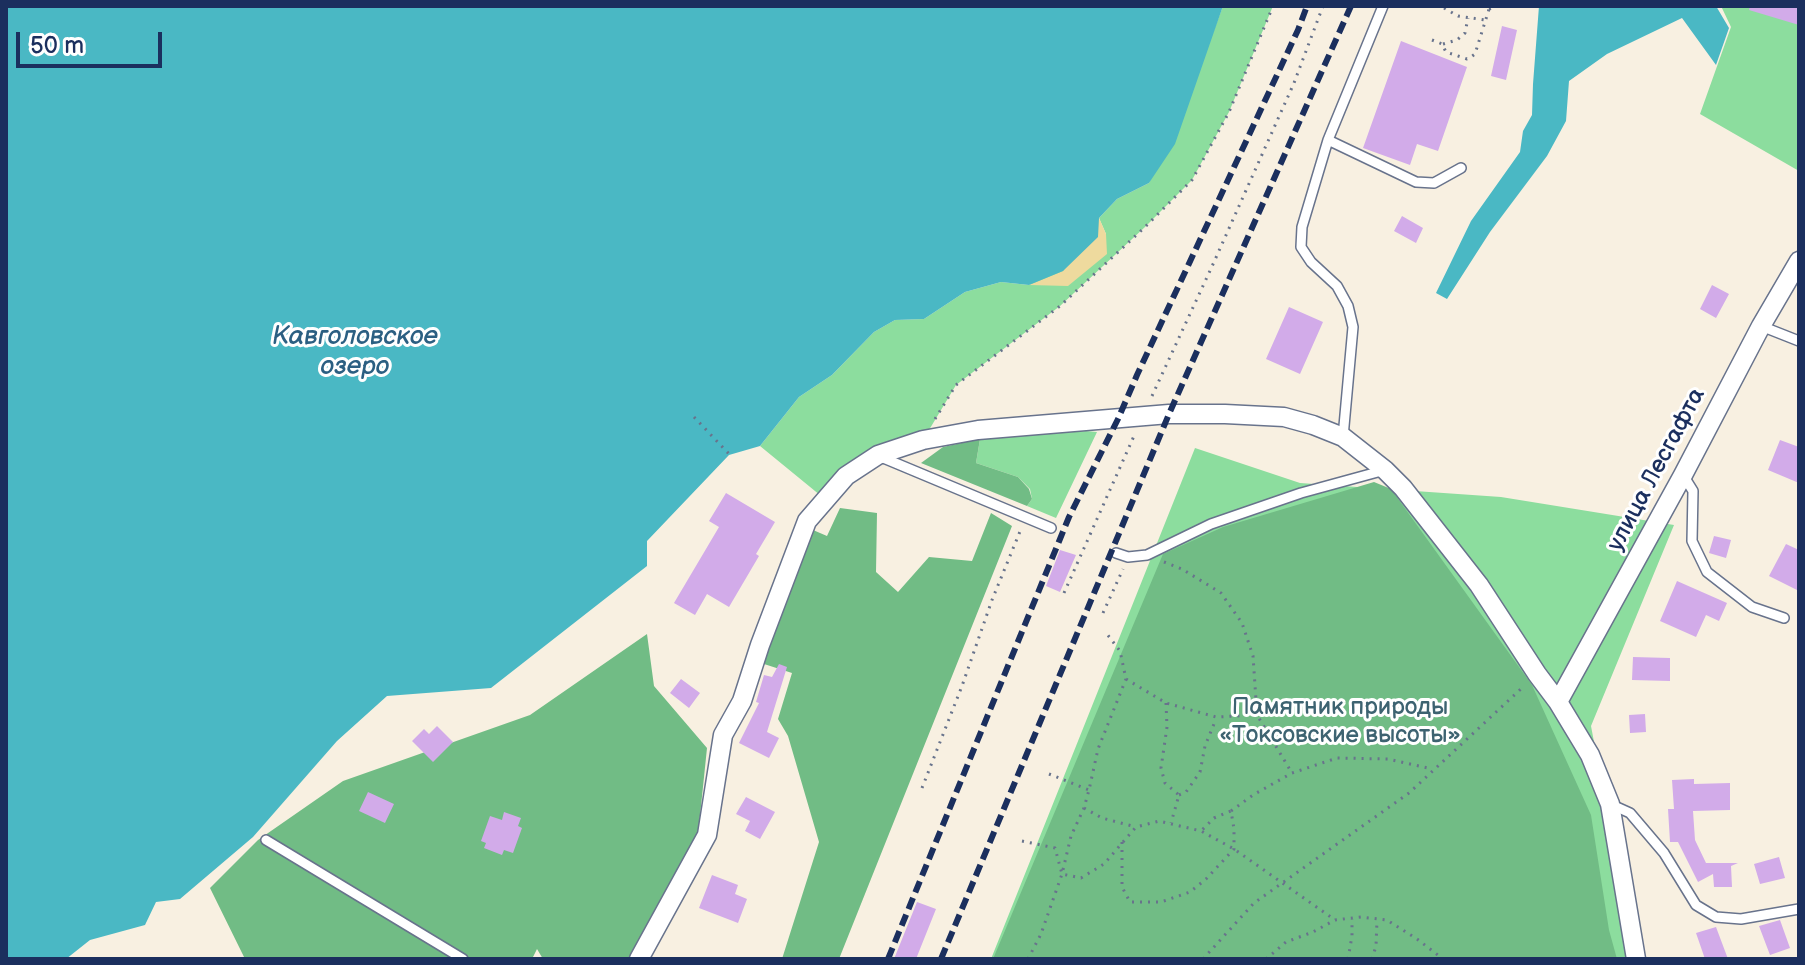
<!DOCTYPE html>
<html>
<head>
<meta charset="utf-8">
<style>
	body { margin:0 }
	#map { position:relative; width:1805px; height:965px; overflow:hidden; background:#f8f0e1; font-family:"Balsamiq Sans",sans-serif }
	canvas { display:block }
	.frame { position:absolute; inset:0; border:8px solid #1b2f5e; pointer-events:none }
	.scale { position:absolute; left:16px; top:32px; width:146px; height:36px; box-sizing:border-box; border:4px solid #1b2f5e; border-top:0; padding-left:10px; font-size:24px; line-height:28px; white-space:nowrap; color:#1b2f5e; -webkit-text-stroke:6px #fff; paint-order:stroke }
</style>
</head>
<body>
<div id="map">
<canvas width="1805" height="965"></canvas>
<div class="frame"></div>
<div class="scale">50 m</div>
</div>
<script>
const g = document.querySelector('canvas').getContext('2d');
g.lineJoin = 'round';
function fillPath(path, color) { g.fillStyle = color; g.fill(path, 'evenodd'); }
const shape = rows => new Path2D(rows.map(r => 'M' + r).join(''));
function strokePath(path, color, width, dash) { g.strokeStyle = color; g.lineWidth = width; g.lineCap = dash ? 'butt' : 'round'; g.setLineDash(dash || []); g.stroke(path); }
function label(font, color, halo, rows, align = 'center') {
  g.font = font + ' "Balsamiq Sans",sans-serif'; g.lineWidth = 6; g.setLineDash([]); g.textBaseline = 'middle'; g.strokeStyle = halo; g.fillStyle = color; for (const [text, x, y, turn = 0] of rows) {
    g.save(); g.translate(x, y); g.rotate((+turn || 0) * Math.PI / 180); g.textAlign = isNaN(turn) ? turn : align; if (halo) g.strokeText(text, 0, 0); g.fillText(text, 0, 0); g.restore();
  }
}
fillPath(shape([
	[1223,6,1273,6,1229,112,1192,180,1145,227,1060,306,956,385,923,440,877,455,826,500,760,446,799,397,832,375,874,332,895,320,924,319,965,292,1001,282,1029,285,1106,234,1099,218,1117,199,1149,183,1205,54],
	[1721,6,1799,6,1799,171,1700,114,1731,27],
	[1086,431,1097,432,1056,518,1027,506,1032,499,1030,489,1018,477,976,463,980,439],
	[1195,448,1300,483,1501,497,1674,525,1591,726,1635,959,991,959]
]), '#8cdd9e');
fillPath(shape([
	[980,439,976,463,1018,477,1029,489,1032,499,1027,506,921,463,943,447],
	[1374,482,1391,489,1532,685,1591,815,1609,930,1617,959,993,959,1163,554,1223,527],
	[840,508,877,513,876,572,898,592,929,557,972,561,991,513,1012,526,839,959,782,959,819,842,788,736,778,719,792,673,764,664,780,598,813,530,827,536],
	[647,634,654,686,707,748,698,835,628,959,543,959,537,949,532,959,245,959,210,888,258,840,343,781,530,715]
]), '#71bc85');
fillPath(shape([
	[1099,218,1106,234,1107,254,1068,286,1029,285,1063,271]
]), '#eeda9e');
fillPath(shape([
	[6,6,1223,6,1175,144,1149,183,1117,199,1099,218,1098,237,1063,271,1029,285,1001,282,965,292,924,319,895,320,874,332,832,375,799,397,760,446,729,455,647,541,647,566,491,688,387,696,337,741,253,837,180,899,156,902,145,925,90,940,66,959,6,959],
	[1539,6,1716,6,1729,28,1716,65,1682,18,1607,54,1569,81,1566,121,1547,156,1490,232,1447,299,1436,293,1471,221,1520,152,1523,131,1532,115,1533,84]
]), '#4ab8c4');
fillPath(shape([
	[1750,6,1799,6,1799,25,1749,10],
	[1502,26,1517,30,1506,80,1491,76],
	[1401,41,1467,67,1438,151,1417,144,1410,165,1363,148],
	[1402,216,1423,228,1416,243,1394,231],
	[1712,285,1729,294,1716,318,1700,309],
	[1289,307,1323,322,1300,374,1266,359],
	[1780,440,1799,447,1799,483,1768,470],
	[726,493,775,522,756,554,759,556,729,607,707,594,695,615,674,603,719,527,709,521],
	[1714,536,1731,540,1726,558,1709,553],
	[1786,544,1799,550,1799,591,1769,576],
	[1060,550,1076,555,1060,592,1046,586],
	[1677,581,1727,603,1719,621,1706,615,1696,637,1660,621],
	[1633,657,1670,658,1670,681,1632,680],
	[779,664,787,667,767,732,779,738,769,758,739,743,759,703,756,702,764,675,772,677],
	[681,679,700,693,689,708,670,693],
	[1645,714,1646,732,1630,733,1629,715],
	[437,726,453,742,433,762,412,741,424,729,429,734],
	[1694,779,1694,784,1730,783,1730,810,1693,811,1695,840,1706,863,1738,863,1731,866,1732,887,1714,887,1713,874,1698,882,1678,842,1670,842,1668,809,1674,809,1672,780],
	[368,792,394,804,385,823,359,811],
	[746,797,775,812,760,839,745,831,750,821,736,814],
	[504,812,521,818,518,826,522,828,513,853,504,850,502,855,484,848,486,843,481,841,490,816,502,820],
	[1779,857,1785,878,1760,884,1754,864],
	[712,875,738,885,735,894,747,899,738,923,699,908],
	[917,902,936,909,916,959,894,959],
	[1780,920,1790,948,1770,955,1759,926],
	[1716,927,1728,959,1705,959,1696,933]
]), '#d2abe9');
const lane = shape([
	[1328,140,1416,182,1434,183,1461,168],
	[1761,326,1799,341],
	[1343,437,1353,327,1348,306,1337,286,1311,262,1301,247,1302,227,1328,140,1383,6],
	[881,457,1051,528],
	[1683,475,1693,491,1692,541,1707,572,1752,607,1784,618],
	[1116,553,1128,557,1147,555,1211,524,1301,493,1385,470],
	[1610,804,1630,813,1664,853,1696,905,1716,917,1741,919,1799,909],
	[266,840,463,959]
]);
const street = shape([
	[1558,702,1683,475,1761,326,1799,261],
	[639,959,707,835,723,735,742,701,760,645,807,521,846,476,878,455,923,440,978,430,1169,414,1225,414,1284,417,1313,425,1343,437,1385,470,1403,488,1479,585,1537,674,1558,702,1590,755,1610,804,1636,959]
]);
strokePath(lane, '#68738c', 12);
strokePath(street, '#68738c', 21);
strokePath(shape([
	[1444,8,1458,16,1485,20],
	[1489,9,1497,6],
	[1432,40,1442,44,1446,52,1467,59,1471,57,1475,54,1490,6],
	[1443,44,1457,40,1465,33,1468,18],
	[1152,396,1214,262,1294,83,1323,6],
	[694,417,730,455],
	[935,419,956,385,1060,306,1145,227,1192,180,1229,112,1273,6],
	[1164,562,1182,569,1221,593,1242,623,1253,656,1257,715,1292,773],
	[1064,593,1134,436],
	[1103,613,1123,569],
	[1126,679,1166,703,1216,717,1257,715],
	[1166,703,1167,727,1161,768,1165,783,1179,795,1171,823],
	[1049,774,1089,790],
	[922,788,962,686,992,600,1021,529],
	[1179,795,1186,792,1200,772,1205,746,1216,719],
	[1084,808,1102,818,1136,827],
	[1231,811,1253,795,1292,773,1337,758,1388,759,1432,769],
	[1022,841,1055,848,1062,874,1081,878,1104,864,1136,827,1159,821,1201,831,1234,849,1335,920],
	[1122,842,1122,887,1130,902,1161,902,1190,892,1206,879,1234,849,1234,829,1231,811,1214,818,1201,831],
	[1028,959,1041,934,1062,874,1071,836,1084,808,1089,790,1098,749,1126,679,1120,651,1107,634],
	[1203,959,1254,903,1409,793,1523,687],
	[1266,959,1286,942,1313,932,1335,920,1361,917,1387,920,1417,939,1443,959],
	[1348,959,1352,936,1352,919],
	[1372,959,1376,946,1377,920]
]), '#68738c', 3, [2, 6]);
strokePath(lane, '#fff', 9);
strokePath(street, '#fff', 18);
strokePath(shape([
	[888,959,1069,517,1118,419,1137,375,1298,30,1307,6],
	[941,959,1169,414,1351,6]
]), '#1b2f5e', 6, [12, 6]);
label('24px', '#1b2f5e', '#fff', [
	["улица Лесгафта",1657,470,-62]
]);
label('24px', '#3d6371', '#fff', [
	["Памятник природы",1340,708],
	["«Токсовские высоты»",1340,736]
]);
label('italic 26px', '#2b5f82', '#fff', [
	["Кавголовское",355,337],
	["озеро",355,367]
]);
</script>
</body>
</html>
